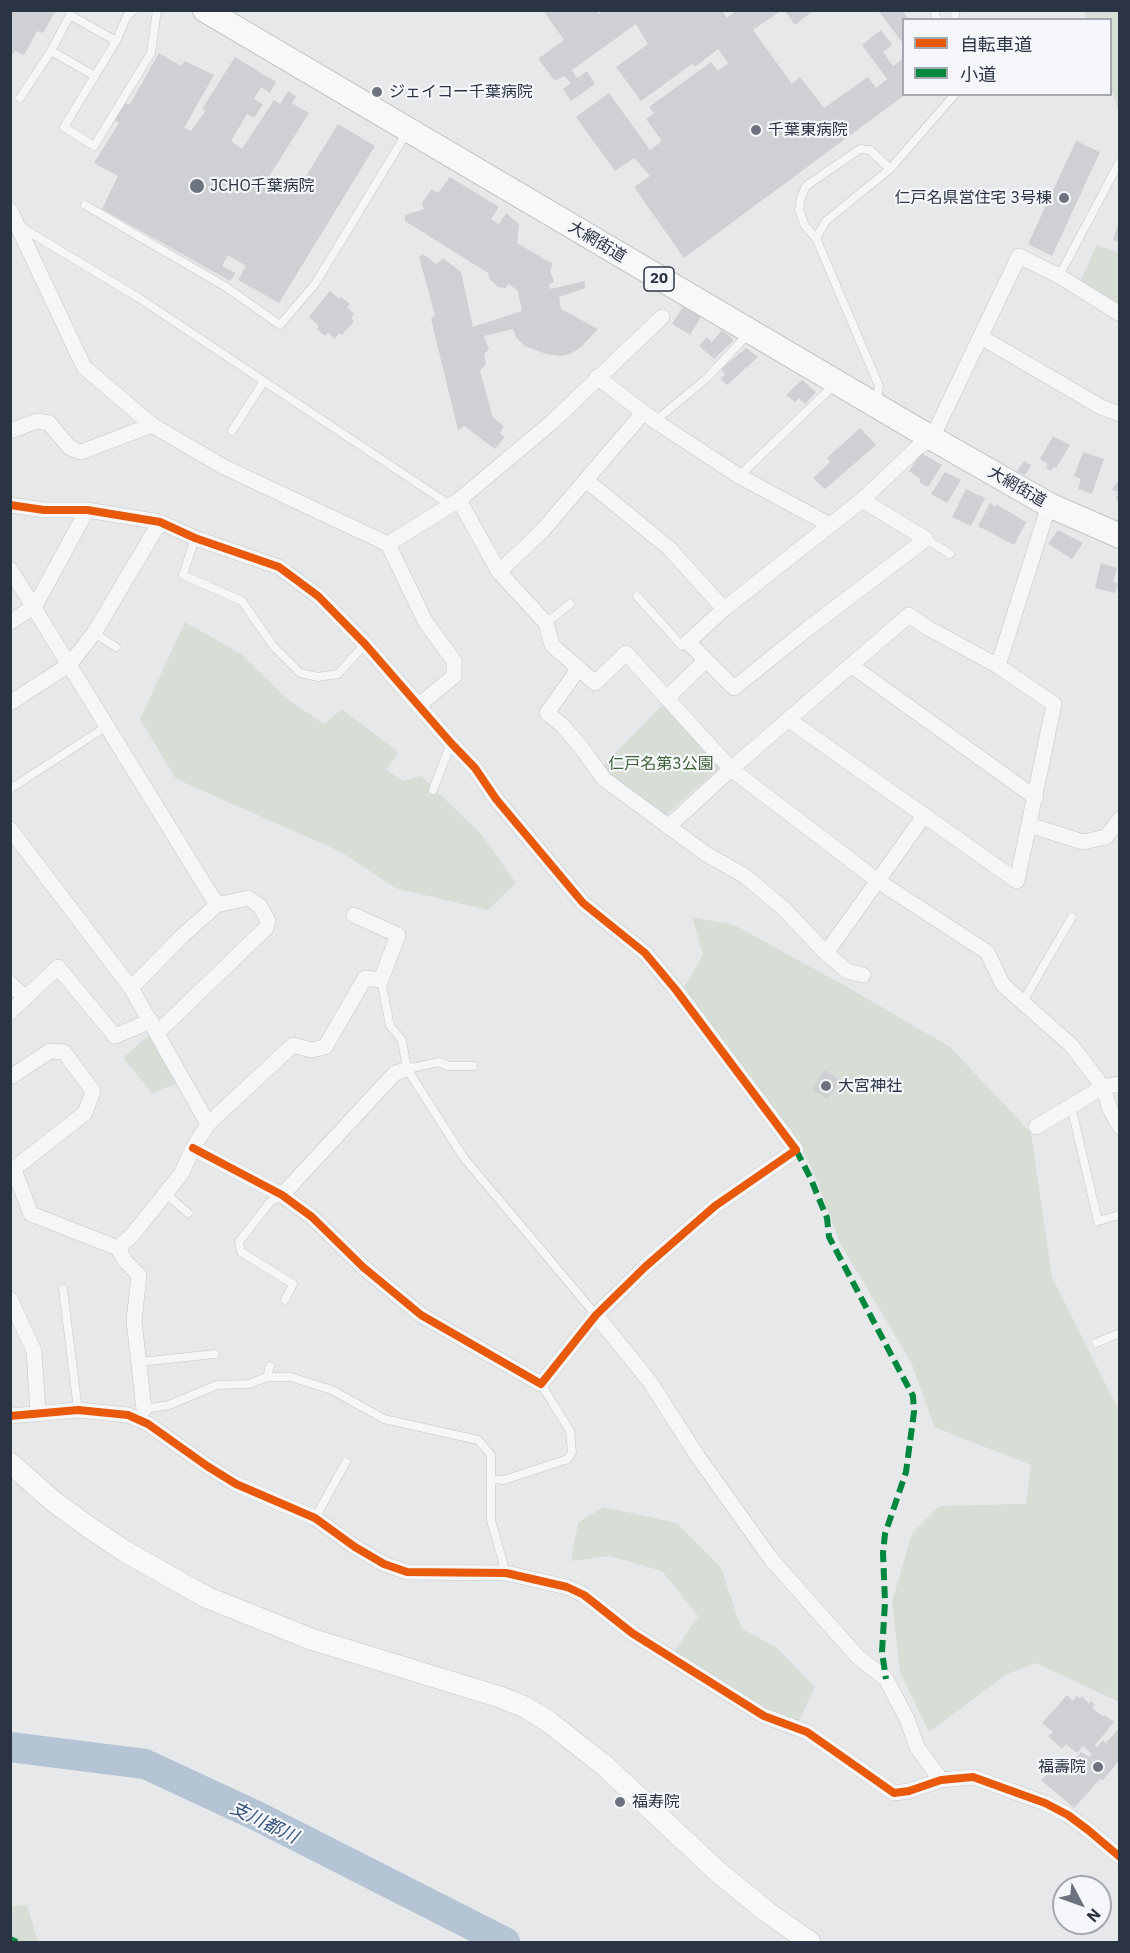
<!DOCTYPE html>
<html>
<head>
<meta charset="utf-8">
<style>
	body { margin:0 }
	#map { position:relative; width:1130px; height:1953px; overflow:hidden; background:#e6e8ea; font-family:"IBM Plex Sans","Noto Sans JP",sans-serif }
	canvas { display:block }
	.frame { position:absolute; inset:0; border:12px solid #2b3445; pointer-events:none }
	.legend { position:absolute; left:902px; top:18px; width:210px; height:78px; box-sizing:border-box; background:#f4f6f9; border:2px solid #a4a8b1; margin:0; padding:8px 10px; list-style:none; font-size:18px; color:#2b3445 }
	.legend li { display:flex; align-items:center; gap:12px; height:30px }
	.legend b { width:30px; border:2px solid #a4a8b1 }
	.north { position:absolute; left:1052px; top:1875px; width:60px; height:60px; box-sizing:border-box; background:#f4f6f9; border:2px solid #a4a8b1; border-radius:50%; rotate:131deg; font-size:16px; font-weight:700; line-height:24px; text-align:center; color:#2b3445 }
	.north::after { content:''; display:block; margin:auto; width:21px; height:27px; background:#6c737f; clip-path:polygon(50% 0,100% 100%,50% 72%,0 100%) }
</style>
</head>
<body>
<div id="map">
<canvas width="1130" height="1953"></canvas>
<div class="frame"></div>
<ul class="legend">
<li><b style="height:8px;background:#e8590c"></b>自転車道</li>
<li><b style="height:8px;background:#00873e"></b>小道</li>
</ul>
<div class="north">N</div>
</div>
<script>
const g = document.querySelector('canvas').getContext('2d');
g.lineJoin = 'round';
function fillPath(path, color) { g.fillStyle = color; g.fill(path, 'evenodd'); }
const shape = rows => new Path2D(rows.map(r => 'M' + r).join(''));
function strokePath(path, color, width, dash) { g.strokeStyle = color; g.lineWidth = width; g.lineCap = dash ? 'butt' : 'round'; g.setLineDash(dash || []); g.stroke(path); }
function label(font, color, halo, rows, align = 'center') {
  g.font = font + ' "IBM Plex Sans","Noto Sans JP",sans-serif'; g.lineWidth = 4.5; g.setLineDash([]); g.textBaseline = 'middle'; g.strokeStyle = halo; g.fillStyle = color; for (const [text, x, y, turn = 0] of rows) {
    g.save(); g.translate(x, y); g.rotate((+turn || 0) * Math.PI / 180); g.textAlign = isNaN(turn) ? turn : align; if (halo) g.strokeText(text, 0, 0); g.fillText(text, 0, 0); g.restore();
  }
}
fillPath(shape([
	[1084,11,1119,11,1119,113,1111,87,1110,20,1087,19],
	[1096,245,1119,253,1119,304,1081,281],
	[185,622,241,654,287,699,324,724,342,709,399,753,386,770,403,781,421,776,482,835,516,883,488,910,395,888,341,852,176,779,140,719],
	[663,704,719,768,666,815,610,779,602,767],
	[692,917,734,925,842,984,950,1047,1031,1133,1052,1277,1119,1411,1119,1702,1036,1663,1007,1674,929,1732,900,1672,892,1602,912,1533,939,1506,1026,1504,1031,1465,934,1427,912,1364,840,1243,812,1169,794,1136,679,995,703,955],
	[151,1033,176,1084,152,1093,123,1058],
	[603,1507,677,1523,721,1568,741,1628,777,1648,815,1687,792,1736,750,1709,674,1652,698,1616,662,1571,610,1556,571,1561,578,1523],
	[27,1905,38,1942,11,1942,11,1906]
]), '#d6ded6');
strokePath(shape([
	[10,1747,145,1764,257,1816,505,1942]
]), '#b4c4d5', 30);
fillPath(shape([
	[10,10,56,10,43,33,37,31,24,55,15,51,10,59],
	[543,10,596,10,599,14,604,10,722,10,727,18,737,10,782,10,753,30,792,84,800,77,824,108,868,77,876,88,887,79,862,45,881,30,892,45,883,52,893,66,904,58,904,94,906,94,684,258,634,187,650,176,634,158,615,171,576,117,609,93,650,150,662,141,646,119,654,113,649,107,711,62,718,71,728,63,718,49,695,67,692,64,641,101,616,67,648,44,636,24,572,70,577,78,587,71,595,84,571,101,563,89,571,83,564,76,555,81,538,59,564,40],
	[784,10,814,10,795,25],
	[878,10,902,10,909,20,904,20,904,45],
	[159,53,181,66,185,61,214,75,184,128,191,131,206,110,202,109,235,57,276,82,270,93,261,87,254,99,263,104,254,118,247,114,231,141,242,149,274,100,280,104,288,91,296,96,292,103,309,113,268,178,295,194,338,124,375,146,279,303,238,280,246,266,228,255,222,266,236,273,230,281,102,209,118,176,94,163,119,123,114,120,123,103,130,104],
	[1076,141,1100,152,1052,256,1028,244],
	[450,177,499,207,491,219,499,224,506,213,519,224,517,243,553,264,550,270,554,282,549,284,550,289,585,281,585,288,559,297,561,309,598,329,580,348,570,354,561,356,546,354,525,346,516,337,513,329,484,336,489,349,484,354,486,364,480,371,493,418,504,426,500,433,505,437,495,449,464,426,458,430,431,319,435,315,419,257,423,254,436,264,443,258,461,272,473,327,522,311,518,291,509,284,505,288,498,287,489,278,488,273,405,221,405,215,424,209,422,203,432,189,438,193],
	[1119,221,1120,221,1120,242,1113,240],
	[330,291,339,299,341,297,350,304,347,307,354,314,351,318,354,321,342,335,339,333,335,339,328,333,325,336,317,329,319,326,309,317],
	[684,305,701,317,690,335,672,324],
	[722,330,734,340,714,359,699,346,707,337,712,342],
	[746,348,758,357,727,385,721,379,725,374,721,369],
	[802,380,816,392,805,404,799,398,795,402,786,395],
	[860,428,876,445,825,489,813,478,830,462,827,458],
	[1053,436,1070,445,1056,468,1054,466,1051,471,1046,468,1048,464,1040,459],
	[1083,452,1104,459,1092,494,1078,489,1081,479,1074,476],
	[921,453,942,465,928,487,919,482,921,479,909,471],
	[1024,461,1031,465,1025,475,1017,471],
	[945,472,961,480,947,503,931,494],
	[1116,483,1120,484,1120,501,1116,500,1118,492,1112,490],
	[966,489,985,498,971,526,952,517],
	[990,503,995,507,996,504,1026,522,1014,545,978,526],
	[1058,530,1083,543,1072,559,1048,544],
	[1101,563,1117,568,1113,582,1118,583,1115,593,1095,588],
	[824,1070,840,1080,828,1099,812,1090],
	[1067,1695,1073,1701,1077,1696,1080,1698,1082,1696,1089,1704,1091,1701,1095,1705,1092,1708,1104,1717,1105,1715,1114,1722,1095,1745,1097,1747,1103,1740,1106,1743,1120,1727,1120,1765,1117,1763,1103,1780,1100,1779,1074,1808,1041,1780,1061,1760,1069,1765,1081,1752,1089,1757,1092,1754,1083,1746,1077,1753,1066,1744,1062,1749,1048,1736,1053,1732,1042,1723]
]), '#ced0d3');
const lane = shape([
	[934,10,937,20],
	[954,20,956,10],
	[116,41,64,127,94,146,151,53,157,10],
	[51,51,95,76],
	[20,98,51,51,70,15,116,41,127,16,134,10],
	[85,205,226,287,280,325,315,284,406,134],
	[21,227,139,298,450,505],
	[816,238,826,221,890,169,955,94],
	[1059,276,1120,161],
	[877,401,879,386,816,238,805,226,799,210,801,198,806,186,860,149,870,150,890,169],
	[655,421,706,379,749,333],
	[232,431,264,381],
	[739,476,834,385],
	[195,538,183,575,242,601,274,647,300,673,318,677,338,674,365,644],
	[926,539,950,554],
	[637,596,682,646,688,642],
	[546,623,570,604],
	[94,633,116,647],
	[10,789,107,726],
	[433,790,451,743],
	[381,980,390,1026,402,1040,407,1069,464,1158,596,1315],
	[1022,1003,1072,917],
	[407,1069,439,1062,448,1066,473,1066],
	[1071,1106,1098,1221,1120,1215],
	[165,1193,188,1213],
	[281,1195,270,1202,239,1242,241,1252,293,1284,285,1300],
	[63,1289,78,1410],
	[1096,1343,1120,1333],
	[140,1362,215,1354],
	[267,1377,270,1366],
	[144,1409,169,1405,217,1385,249,1384,267,1377,291,1377,332,1390,384,1419,478,1440,491,1455,491,1520,506,1573],
	[491,1479,504,1480,568,1459,572,1452,570,1431,541,1384],
	[315,1518,346,1462]
]);
const street = shape([
	[10,210,84,367,152,425,224,467,388,544,425,621,454,661,454,676,418,706],
	[981,337,1101,407,1120,414],
	[597,377,655,421,739,476,830,525],
	[10,431,37,421,49,423,70,448,81,452,152,425],
	[587,481,669,548,724,609],
	[459,500,499,572,546,623,552,645,595,683,626,653,731,769,878,881,987,952,1003,985,1071,1045,1103,1087,1110,1109,1120,1127],
	[862,500,926,539,806,630,734,688,688,642,724,609,862,500,917,448,932,438,1019,256,1059,276,1120,314],
	[10,505,44,510,87,510,160,522,195,538,279,567,318,596,365,644,451,743,475,768,496,799,583,903,645,953,676,990,796,1150,715,1206,645,1267,596,1315,541,1384,421,1315,363,1267,312,1217,282,1195,193,1148],
	[388,544,459,500,552,422,662,317],
	[10,569,217,905],
	[499,572,543,530,643,413],
	[10,622,35,606,87,510],
	[852,666,1036,798],
	[998,666,1049,505],
	[579,668,547,713,562,725,581,747,604,779,706,854,745,876,784,909,826,953,847,971,863,975],
	[668,697,705,661],
	[10,703,70,664,94,633,160,522],
	[1029,825,1083,842,1106,837,1120,819],
	[668,827,731,769,909,615,928,628,998,666,1054,704,1017,881,789,720],
	[10,829,131,988,208,1124],
	[826,953,924,816],
	[10,983,25,998],
	[131,988,182,936,217,905,248,898,260,906,268,921,266,928,158,1032],
	[10,1012,58,967,115,1036,151,1021],
	[10,1075,12,1076,50,1051,64,1052,93,1091,85,1113,10,1172],
	[1036,1127,1103,1087,1120,1084],
	[14,1170,31,1214,118,1248,125,1261,139,1275,134,1321,144,1409],
	[282,1195,395,1073,407,1069],
	[118,1248,133,1234,181,1174,193,1148,208,1124,293,1045,311,1050,325,1047,365,978,381,980,398,935,354,915],
	[10,1299,34,1351,38,1413],
	[596,1315,650,1382,698,1457,771,1559,857,1656,886,1679,907,1719,917,1747,941,1780],
	[10,1416,78,1410,128,1415,148,1424,207,1466,236,1484,315,1518,355,1547,384,1564,407,1572,506,1573,567,1587,584,1595,632,1633,764,1716,807,1732,894,1793,909,1791,941,1780,973,1777,1045,1803,1068,1815,1088,1830,1120,1857]
]);
const secondary = shape([
	[10,1463,53,1501,90,1528,126,1552,206,1597,311,1639,500,1697,525,1707,549,1722,605,1766,718,1872,767,1912,810,1942]
]);
const primary = shape([
	[205,10,916,429,1049,505,1120,536]
]);
strokePath(lane, '#c4c6c8', 9);
strokePath(street, '#c4c6c8', 16);
strokePath(secondary, '#c4c6c8', 22);
strokePath(primary, '#c2c5c8', 26);
strokePath(lane, '#f5f6f7', 8);
strokePath(street, '#f5f6f7', 15);
strokePath(secondary, '#f8f8f8', 21);
strokePath(primary, '#f8f8f8', 24);
strokePath(shape([
	[796,1150,810,1177,827,1218,829,1237,913,1396,914,1412,906,1472,885,1534,883,1553,885,1602,882,1652,886,1679],
	[10,1939,17,1942]
]), '#00873e', 6, [12, 6]);
strokePath(shape([
	[10,505,44,510,87,510,160,522,195,538,279,567,318,596,365,644,451,743,475,768,496,799,583,903,645,953,676,990,796,1150,715,1206,645,1267,596,1315,541,1384,421,1315,363,1267,312,1217,282,1195,193,1148],
	[10,1416,78,1410,128,1415,148,1424,207,1466,236,1484,315,1518,355,1547,384,1564,407,1572,506,1573,567,1587,584,1595,632,1633,764,1716,807,1732,894,1793,909,1791,941,1780,973,1777,1045,1803,1068,1815,1088,1830,1120,1857]
]), '#e8590c', 8);
for (const [x, y, r, color] of [
	[377,92,6,"#6c737f"],
	[756,130,6,"#6c737f"],
	[197,186,8,"#6c737f"],
	[1064,198,6,"#6c737f"],
	[826,1086,6,"#6c737f"],
	[1098,1767,6,"#6c737f"],
	[620,1802,6,"#6c737f"]
]) { const dot = new Path2D(); dot.arc(x, y, r, 0, 2 * Math.PI); g.fillStyle = color; g.fill(dot); strokePath(dot, '#f4f6f9', 2); }
for (const [x, y, w] of [
	[659,279,30]
]) { const box = new Path2D(); box.roundRect(x - w / 2, y - 12, w, 24, 4.5); g.fillStyle = '#f4f6f9'; g.fill(box); strokePath(box, '#2b3445', 1.5); }
label('bold 15px', '#2b3445', null, [
	["20",659,279]
]);
label('16px', '#2b3445', '#f4f6f9', [
	["ジェイコー千葉病院",389,92],
	["千葉東病院",768,130],
	["JCHO千葉病院",210,186],
	["仁戸名県営住宅 3号棟",1052,198,"right"],
	["大宮神社",838,1086],
	["福壽院",1086,1767,"right"],
	["福寿院",632,1802]
], 'left');
label('16px', '#2b3445', '#f4f6f9', [
	["大網街道",597,242,31],
	["大網街道",1017,487,30]
]);
label('16px', '#3f6138', '#f4f6f9', [
	["仁戸名第3公園",661,764]
]);
label('italic 18px', '#34527a', '#f4f6f9', [
	["支川都川",264,1823,26]
]);
</script>
</body>
</html>
